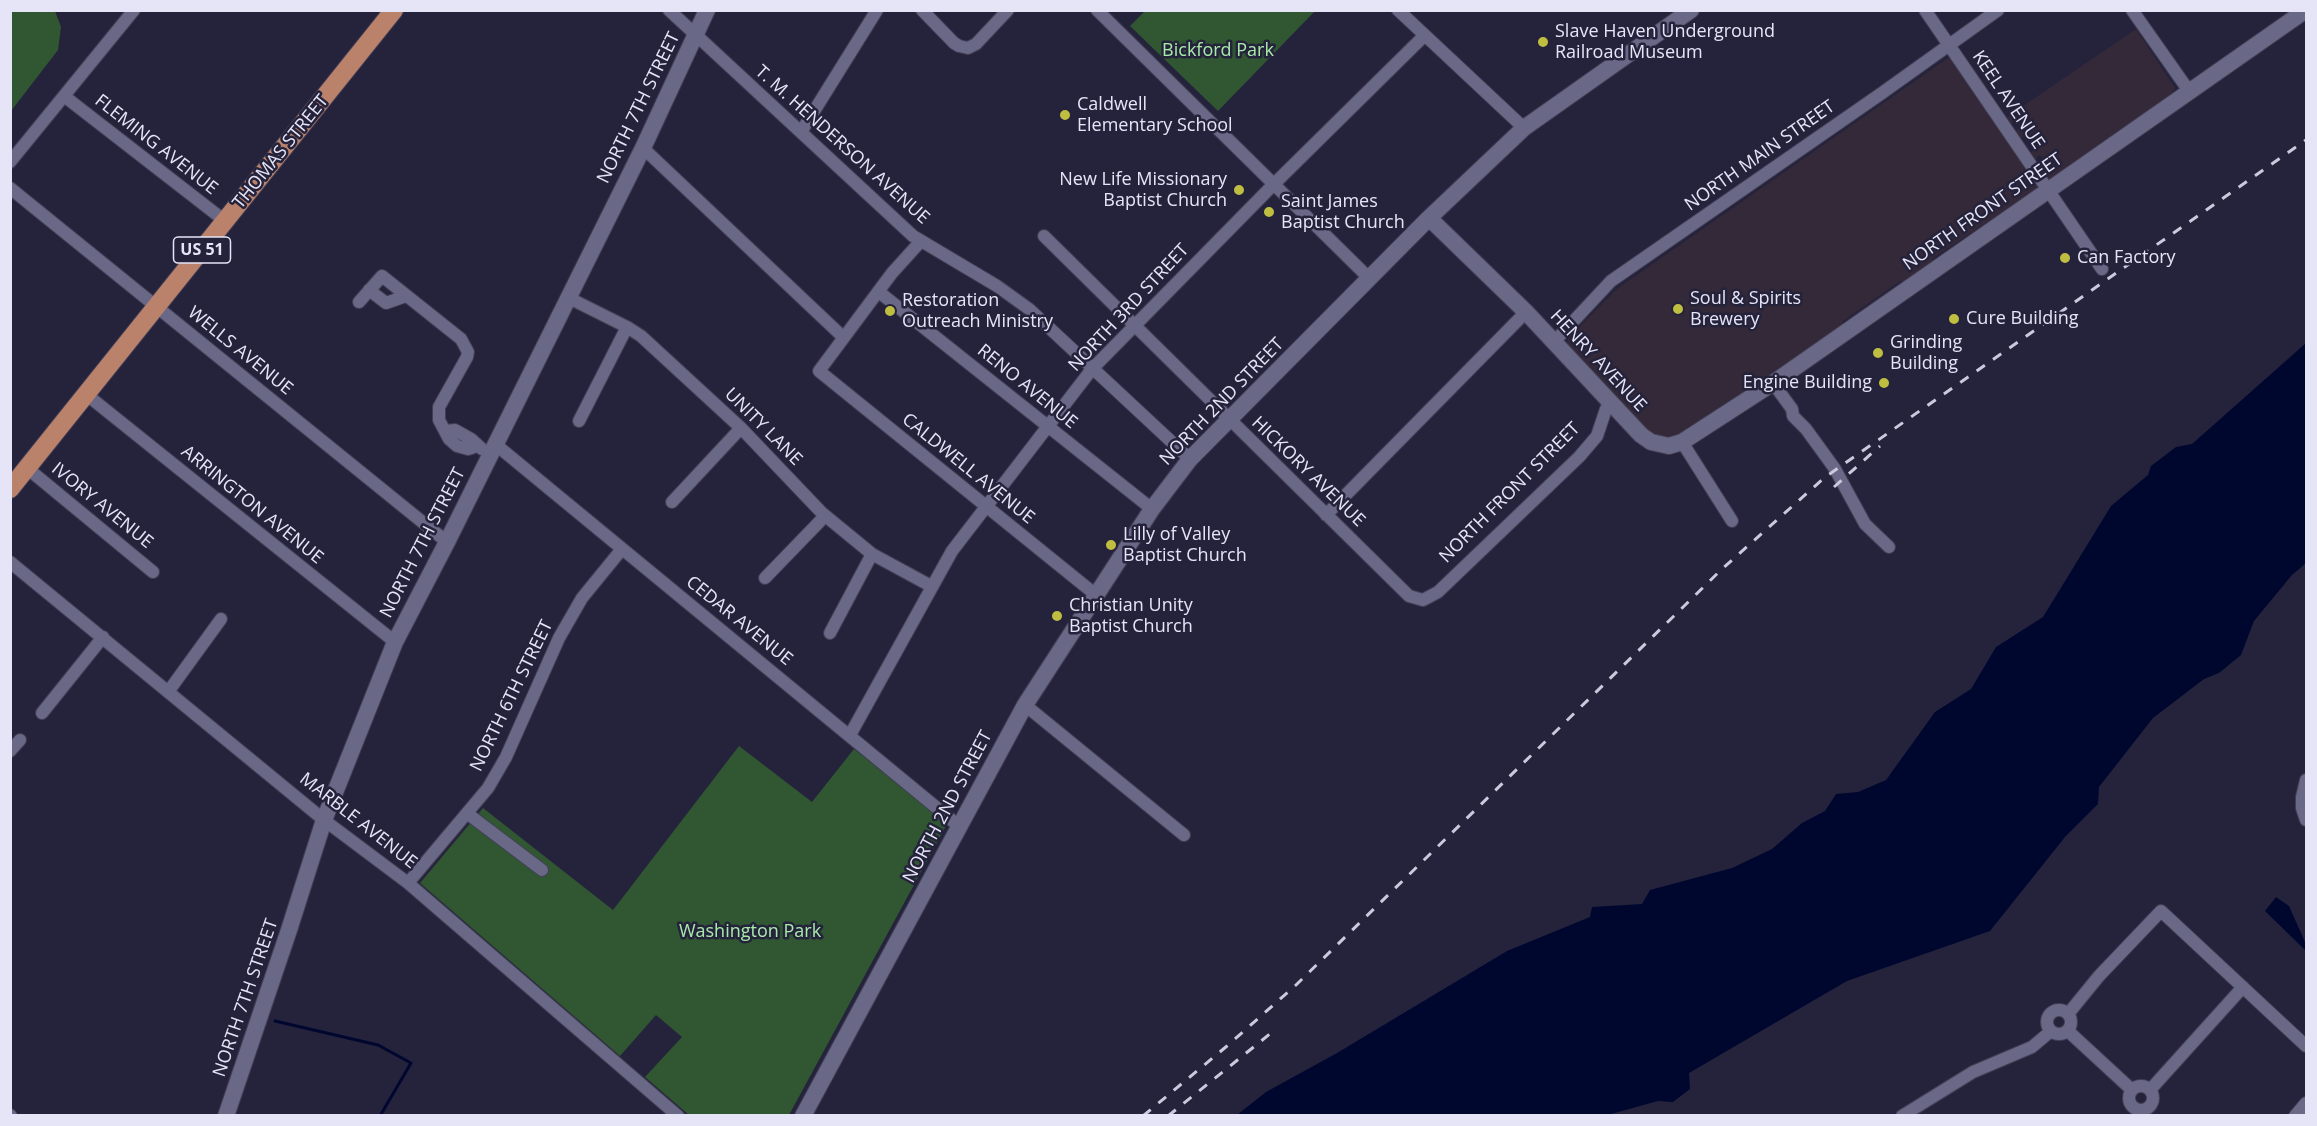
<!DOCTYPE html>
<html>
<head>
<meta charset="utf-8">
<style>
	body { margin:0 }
	#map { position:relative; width:2317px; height:1126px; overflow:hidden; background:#25233c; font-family:"Open Sans",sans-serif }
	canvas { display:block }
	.frame { position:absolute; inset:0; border:12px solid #e6e5f7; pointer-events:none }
</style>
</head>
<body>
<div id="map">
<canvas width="2317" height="1126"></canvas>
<div class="frame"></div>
</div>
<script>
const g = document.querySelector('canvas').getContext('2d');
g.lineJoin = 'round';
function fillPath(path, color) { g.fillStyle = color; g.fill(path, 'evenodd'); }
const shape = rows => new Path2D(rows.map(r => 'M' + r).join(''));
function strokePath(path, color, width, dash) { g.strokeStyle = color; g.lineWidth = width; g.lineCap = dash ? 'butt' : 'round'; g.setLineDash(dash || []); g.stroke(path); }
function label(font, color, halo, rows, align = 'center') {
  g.font = font + ' "Open Sans",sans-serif'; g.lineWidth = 5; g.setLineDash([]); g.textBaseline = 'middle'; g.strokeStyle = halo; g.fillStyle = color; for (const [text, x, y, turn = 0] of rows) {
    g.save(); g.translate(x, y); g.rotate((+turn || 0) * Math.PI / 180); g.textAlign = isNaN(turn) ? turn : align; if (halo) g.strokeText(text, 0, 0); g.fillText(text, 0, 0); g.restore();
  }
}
fillPath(shape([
	[2136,29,2175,88,2171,94,2138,117,2138,120,2131,126,2126,125,2061,171,2061,175,2048,181,2043,174,2048,165,2041,156,2039,155,2035,160,2031,157,2031,153,2035,147,2028,137,2018,137,2016,133,2019,126,2015,119,2010,126,2007,117],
	[1948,58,1951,58,1954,62,2037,184,2037,189,1933,258,1931,264,1906,282,1900,281,1843,321,1841,327,1725,406,1672,438,1648,435,1567,345,1568,338,1618,288]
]), '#332938');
fillPath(shape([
	[11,10,55,11,61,27,58,50,11,111],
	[1146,10,1315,10,1315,11,1218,111,1130,26],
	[739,746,812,802,854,749,947,824,789,1115,689,1115,645,1077,682,1037,656,1015,620,1056,420,883,483,808,613,910]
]), '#305732');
fillPath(shape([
	[2306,343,2306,563,2292,575,2254,621,2241,655,2219,673,2204,679,2153,718,2099,787,2098,804,2065,837,1990,931,1847,981,1689,1073,1690,1089,1673,1102,1658,1101,1604,1116,1237,1115,1266,1092,1337,1053,1507,951,1590,917,1592,907,1642,904,1650,890,1732,868,1772,849,1802,823,1825,811,1836,794,1858,792,1886,780,1935,712,1971,689,1996,647,2043,617,2111,506,2148,475,2151,466,2176,447,2192,444],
	[2276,897,2289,906,2306,944,2306,951,2265,911]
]), '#00072f');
strokePath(shape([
	[275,1021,378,1045,411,1063,380,1116]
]), '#00072f', 3);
const street = shape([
	[669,10,913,236,997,286,1029,309,1190,459],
	[922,10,954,43,959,46,968,48,976,44,1008,10],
	[1097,10,1370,279],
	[1398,10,1524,128],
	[1925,10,2102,269],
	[2132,10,2189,91],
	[64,96,225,221],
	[801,132,877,10],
	[643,148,843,337],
	[10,162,134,10],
	[10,188,447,542],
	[1044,236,1409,596,1423,600,1438,592,1579,457,1597,436,1606,409,1611,403],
	[921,241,892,273,819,371,1096,595],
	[369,290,386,303,406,296],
	[879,292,1152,509],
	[567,297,627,327,641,336,741,428,822,513,872,554,931,586],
	[359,302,382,276,461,339,468,352,467,357,439,407,439,420,449,439,457,446,468,449,477,446],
	[1553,343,1611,281,1882,93,1998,10],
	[1773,383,1792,409,1793,416,1806,429,1835,469,1865,524,1889,547],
	[87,395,395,642],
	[579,421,627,327],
	[445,431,455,430,471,439,482,449],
	[1682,442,1732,521],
	[495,444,960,827],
	[27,468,153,572],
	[672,502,741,428],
	[1326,515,1526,312],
	[10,562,324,820,408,883,678,1116],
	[765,578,825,516],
	[830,633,872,554],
	[168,692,221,619],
	[1025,705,1184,835],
	[42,713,103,637],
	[850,735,952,551,1092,369,1274,184,1424,36],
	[10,751,20,740],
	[2306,780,2302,797,2302,808,2306,820],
	[468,814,542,870],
	[408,883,488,788,506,757,559,638,582,598,622,549],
	'2047 1022a12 12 0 1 1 24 0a12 12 0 1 1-24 0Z',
	[2068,1014,2099,976,2161,911,2306,1046],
	[2068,1031,2132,1090],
	'2129 1098a12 12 0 1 1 24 0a12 12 0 1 1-24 0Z',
	[2150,1090,2243,987],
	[10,1115,11,1116],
	[1902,1116,1973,1072,2032,1047,2051,1031],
	[2295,1116,2306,1103]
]);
const secondary = shape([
	[1429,218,1526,312,1641,435,1651,442,1669,446,1682,442,1773,383,2306,10],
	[226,1116,289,930,324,820,395,642,447,542,643,148,707,10],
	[803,1116,1025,705,1152,509,1190,459,1429,218,1524,128,1691,10]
]);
const primary = shape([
	[10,489,394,10]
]);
strokePath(street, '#423f55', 14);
strokePath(secondary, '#423f55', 18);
strokePath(primary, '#423f55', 20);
strokePath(street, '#696886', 12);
strokePath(secondary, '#696886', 16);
strokePath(primary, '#bb826b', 18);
strokePath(shape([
	[1834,487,1880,446],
	[1143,1116,1227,1046,1296,985,1722,569,1824,478,2306,140],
	[1168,1116,1276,1029]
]), '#cbcadd', 3, [10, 10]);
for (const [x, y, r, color] of [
	[1543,42,6,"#c0be40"],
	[1065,115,6,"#c0be40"],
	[1239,190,6,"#c0be40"],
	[1269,212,6,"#c0be40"],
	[2065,258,6,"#c0be40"],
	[1678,309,6,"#c0be40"],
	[890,311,6,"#c0be40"],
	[1954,319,6,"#c0be40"],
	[1878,353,6,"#c0be40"],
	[1884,383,6,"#c0be40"],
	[1111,545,6,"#c0be40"],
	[1057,616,6,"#c0be40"]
]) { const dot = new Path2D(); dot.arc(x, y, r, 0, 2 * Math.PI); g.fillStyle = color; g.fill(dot); strokePath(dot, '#25233c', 2); }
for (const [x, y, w] of [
	[202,250,57]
]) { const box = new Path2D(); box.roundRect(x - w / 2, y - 13, w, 26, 4.5); g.fillStyle = '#25233c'; g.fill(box); strokePath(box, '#e6e5f7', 1.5); }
label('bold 16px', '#e6e5f7', null, [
	["US 51",202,250]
]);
label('18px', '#e6e5f7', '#25233c', [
	["Slave Haven Underground",1555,32],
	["Railroad Museum",1555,53],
	["Caldwell",1077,105],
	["Elementary School",1077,126],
	["New Life Missionary",1227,180,"right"],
	["Baptist Church",1227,201,"right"],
	["Saint James",1281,202],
	["Baptist Church",1281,223],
	["Can Factory",2077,258],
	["Soul & Spirits",1690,299],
	["Brewery",1690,320],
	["Restoration",902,301],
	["Outreach Ministry",902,322],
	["Cure Building",1966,319],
	["Grinding",1890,343],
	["Building",1890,364],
	["Engine Building",1872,383,"right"],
	["Lilly of Valley",1123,535],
	["Baptist Church",1123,556],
	["Christian Unity",1069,606],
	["Baptist Church",1069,627]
], 'left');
label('18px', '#a8eba9', '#25233c', [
	["Bickford Park",1218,51],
	["Washington Park",750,932]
]);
label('18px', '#e6e5f7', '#25233c', [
	["KEEL AVENUE",2008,100,56],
	["NORTH 7TH STREET",639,108,-64],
	["FLEMING AVENUE",156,145,38],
	["T. M. HENDERSON AVENUE",842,145,42],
	["THOMAS STREET",281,152,-51],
	["NORTH MAIN STREET",1760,156,-35],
	["NORTH FRONT STREET",1983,212,-35],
	["NORTH 3RD STREET",1129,308,-47],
	["WELLS AVENUE",240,351,39],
	["HENRY AVENUE",1598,361,47],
	["RENO AVENUE",1027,387,39],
	["NORTH 2ND STREET",1222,402,-46],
	["UNITY LANE",763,427,45],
	["CALDWELL AVENUE",968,469,39],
	["HICKORY AVENUE",1308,472,44],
	["NORTH FRONT STREET",1510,493,-45],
	["ARRINGTON AVENUE",252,505,39],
	["IVORY AVENUE",102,506,39],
	["NORTH 7TH STREET",423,543,-63],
	["CEDAR AVENUE",739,621,39],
	["NORTH 6TH STREET",512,696,-64],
	["NORTH 2ND STREET",948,807,-62],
	["MARBLE AVENUE",358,821,38],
	["NORTH 7TH STREET",246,998,-71]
]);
</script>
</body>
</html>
